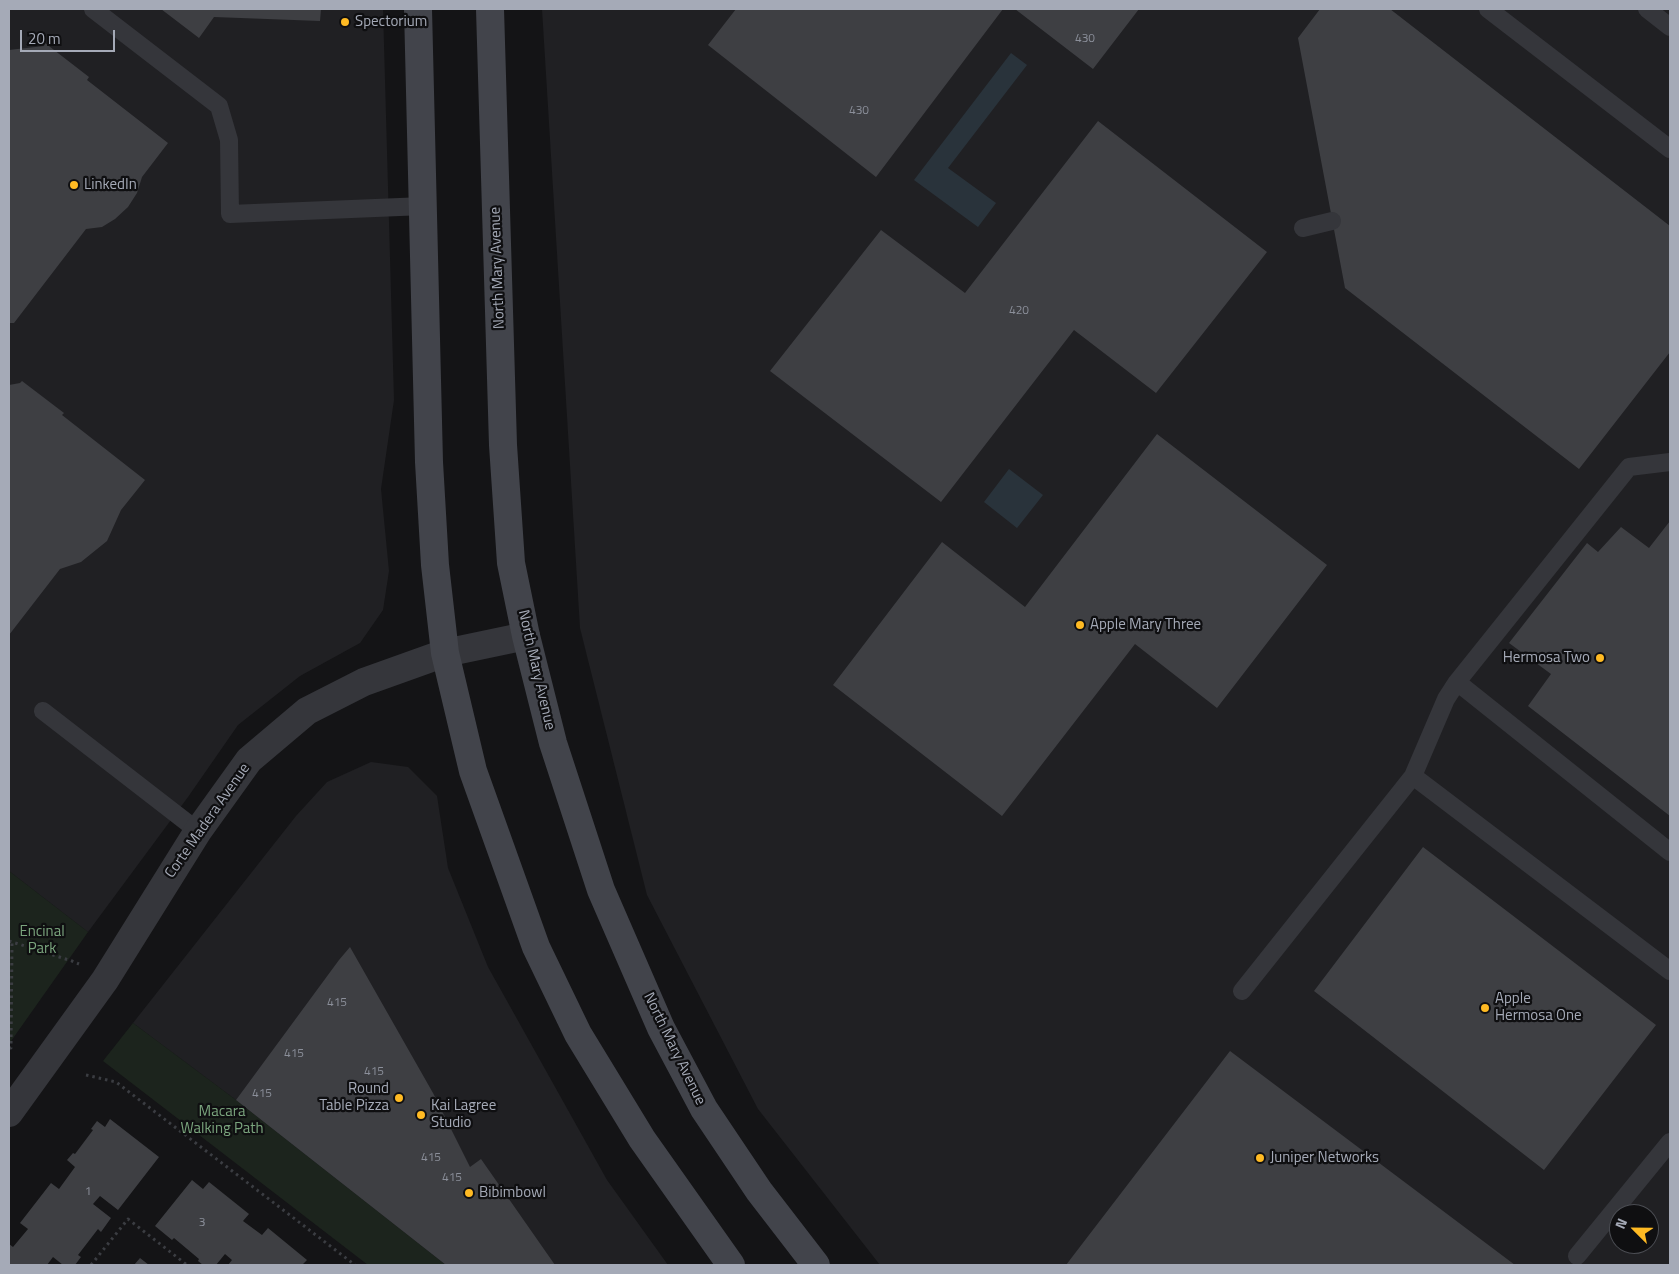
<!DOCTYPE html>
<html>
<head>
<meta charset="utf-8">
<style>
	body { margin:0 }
	#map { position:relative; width:1679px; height:1274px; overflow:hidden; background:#141416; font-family:"Titillium Web",sans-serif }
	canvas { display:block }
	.frame { position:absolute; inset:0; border:10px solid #a5aab7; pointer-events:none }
	.north { position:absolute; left:1609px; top:1204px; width:50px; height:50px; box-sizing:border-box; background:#0f0f11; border:1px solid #4b4d53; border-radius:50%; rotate:293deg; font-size:14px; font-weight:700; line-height:20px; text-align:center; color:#a5aab7 }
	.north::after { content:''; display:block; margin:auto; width:18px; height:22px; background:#ffba23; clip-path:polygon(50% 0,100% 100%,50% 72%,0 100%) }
	.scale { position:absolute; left:20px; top:30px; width:95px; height:22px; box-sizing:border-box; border:2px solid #a5aab7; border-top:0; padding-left:6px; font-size:15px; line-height:18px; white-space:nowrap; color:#a5aab7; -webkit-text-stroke:4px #0f0f11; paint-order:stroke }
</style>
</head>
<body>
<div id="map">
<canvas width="1679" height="1274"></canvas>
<div class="frame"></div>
<div class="north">N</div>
<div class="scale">20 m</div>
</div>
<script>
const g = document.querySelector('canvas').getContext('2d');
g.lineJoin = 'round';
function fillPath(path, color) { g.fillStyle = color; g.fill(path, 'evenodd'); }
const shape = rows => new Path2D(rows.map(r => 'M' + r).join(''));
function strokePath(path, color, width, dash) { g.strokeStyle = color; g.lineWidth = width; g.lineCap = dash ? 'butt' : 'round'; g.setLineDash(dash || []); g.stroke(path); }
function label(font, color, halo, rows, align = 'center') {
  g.font = font + ' "Titillium Web",sans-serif'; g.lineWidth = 4.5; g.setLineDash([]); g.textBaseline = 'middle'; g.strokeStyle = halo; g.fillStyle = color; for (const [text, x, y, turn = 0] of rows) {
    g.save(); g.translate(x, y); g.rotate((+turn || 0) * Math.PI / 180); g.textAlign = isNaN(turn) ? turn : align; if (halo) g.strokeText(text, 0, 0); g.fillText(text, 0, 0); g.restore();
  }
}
fillPath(shape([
	[9,9,383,9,394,400,381,489,389,571,383,610,360,643,300,676,238,725,188,797,88,932,9,871],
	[542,9,1670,9,1670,1265,880,1265,758,1109,647,895,580,628],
	[1619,1214,1649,1214,1649,1244,1619,1244],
	[371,762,408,767,437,796,448,868,488,967,607,1180,668,1265,446,1265,236,1100,133,1023,296,816,327,782]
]), '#202023');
fillPath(shape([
	[9,871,88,932,9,1044],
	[133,1023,236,1100,446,1265,368,1265,103,1061]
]), '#1c241d');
fillPath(shape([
	[1011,53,1027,65,948,168,996,203,978,227,914,180],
	[1009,469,1043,495,1017,528,984,502]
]), '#29333b');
fillPath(shape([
	[161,9,321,9,320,21,214,17,199,38],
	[736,9,1003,9,876,177,708,45],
	[1015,9,1139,9,1093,69],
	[1320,9,1390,9,1670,226,1670,352,1579,469,1345,288,1298,38],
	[45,43,89,77,87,80,168,143,142,177,137,193,128,207,115,219,102,227,86,229,14,323,9,323,9,50,44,46],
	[1098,121,1267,252,1156,393,1074,330,941,502,770,371,881,230,965,293],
	[22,381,64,413,62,415,145,480,121,510,107,541,81,562,60,569,9,635,9,385,20,383],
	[1157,434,1327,565,1217,708,1135,644,1002,816,833,685,942,542,1025,607],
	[1670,521,1670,816,1528,706,1551,674,1509,643,1587,543,1598,552,1621,527,1649,548],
	[1423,847,1656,1025,1544,1170,1314,991],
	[350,947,433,1093,470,1167,481,1159,555,1265,446,1265,236,1100,339,960],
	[1230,1051,1515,1265,1066,1265],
	[110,1119,159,1157,118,1210,100,1196,93,1204,111,1218,101,1232,98,1229,78,1255,81,1257,75,1265,63,1265,53,1257,47,1265,9,1265,9,1244,13,1247,28,1229,20,1223,51,1183,59,1189,75,1167,67,1160,73,1153,75,1154,93,1130,91,1129,97,1121,105,1127],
	[192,1180,203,1189,209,1182,249,1214,243,1221,262,1235,268,1228,307,1260,302,1265,228,1265,232,1260,225,1254,216,1265,203,1265,198,1261,199,1259,174,1238,172,1240,155,1226],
	[140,1258,149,1265,134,1265]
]), '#3e3f43');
strokePath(shape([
	[9,941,72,961,79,964],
	[9,1048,11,1048,12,943],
	[86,1075,116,1082,355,1265],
	[91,1265,128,1219,187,1265]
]), '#3b3d42', 3, [2.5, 4]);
strokePath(shape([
	[93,9,219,106,229,140,230,214,424,206],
	[1488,9,1670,149],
	[1647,9,1670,27],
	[1303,228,1332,221],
	[1457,682,1670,852],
	[43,711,198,831],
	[1413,776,1670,971],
	[1242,991,1413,776,1446,699,1457,682,1629,467,1670,462],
	[1577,1256,1670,1142]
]), '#35363b', 18);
strokePath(shape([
	[9,1113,105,980,198,831,249,760,307,711,364,682,445,653,526,636]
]), '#35363b', 28);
strokePath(shape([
	[418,9,429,462,435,565,445,653,473,771,536,947,578,1034,642,1139,731,1265],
	[490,9,503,445,511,563,526,636,553,743,601,890,661,1028,704,1109,759,1191,816,1265]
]), '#42444b', 28);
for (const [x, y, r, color] of [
	[345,22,5,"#ffba23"],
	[74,185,5,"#ffba23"],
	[1080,625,5,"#ffba23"],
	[1600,658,5,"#ffba23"],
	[1485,1008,5,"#ffba23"],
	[399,1098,5,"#ffba23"],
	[421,1115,5,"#ffba23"],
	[1260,1158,5,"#ffba23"],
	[469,1193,5,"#ffba23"]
]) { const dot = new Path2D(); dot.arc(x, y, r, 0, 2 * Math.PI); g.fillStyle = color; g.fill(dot); strokePath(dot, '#0f0f11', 2); }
label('12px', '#8b8f9a', null, [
	["430",1085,39],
	["430",859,111],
	["420",1019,311],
	["415",337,1003],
	["415",294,1054],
	["415",374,1072],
	["415",262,1094],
	["415",431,1158],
	["415",452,1178],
	["1",88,1192],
	["3",202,1223]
]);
label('15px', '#a5aab7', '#0f0f11', [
	["Spectorium",355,22],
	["LinkedIn",84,185],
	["Apple Mary Three",1090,625],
	["Hermosa Two",1590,658,"right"],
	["Apple",1495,999],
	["Hermosa One",1495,1016],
	["Round",389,1089,"right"],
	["Table Pizza",389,1106,"right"],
	["Kai Lagree",431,1106],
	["Studio",431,1123],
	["Juniper Networks",1270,1158],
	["Bibimbowl",479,1193]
], 'left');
label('15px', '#a5aab7', '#0f0f11', [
	["North Mary Avenue",498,268,-92],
	["North Mary Avenue",536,670,77],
	["Corte Madera Avenue",208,821,-55],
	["North Mary Avenue",674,1049,64]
]);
label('15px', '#7aa47d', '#0f0f11', [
	["Encinal",42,932],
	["Park",42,949],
	["Macara",222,1112],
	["Walking Path",222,1129]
]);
</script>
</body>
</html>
